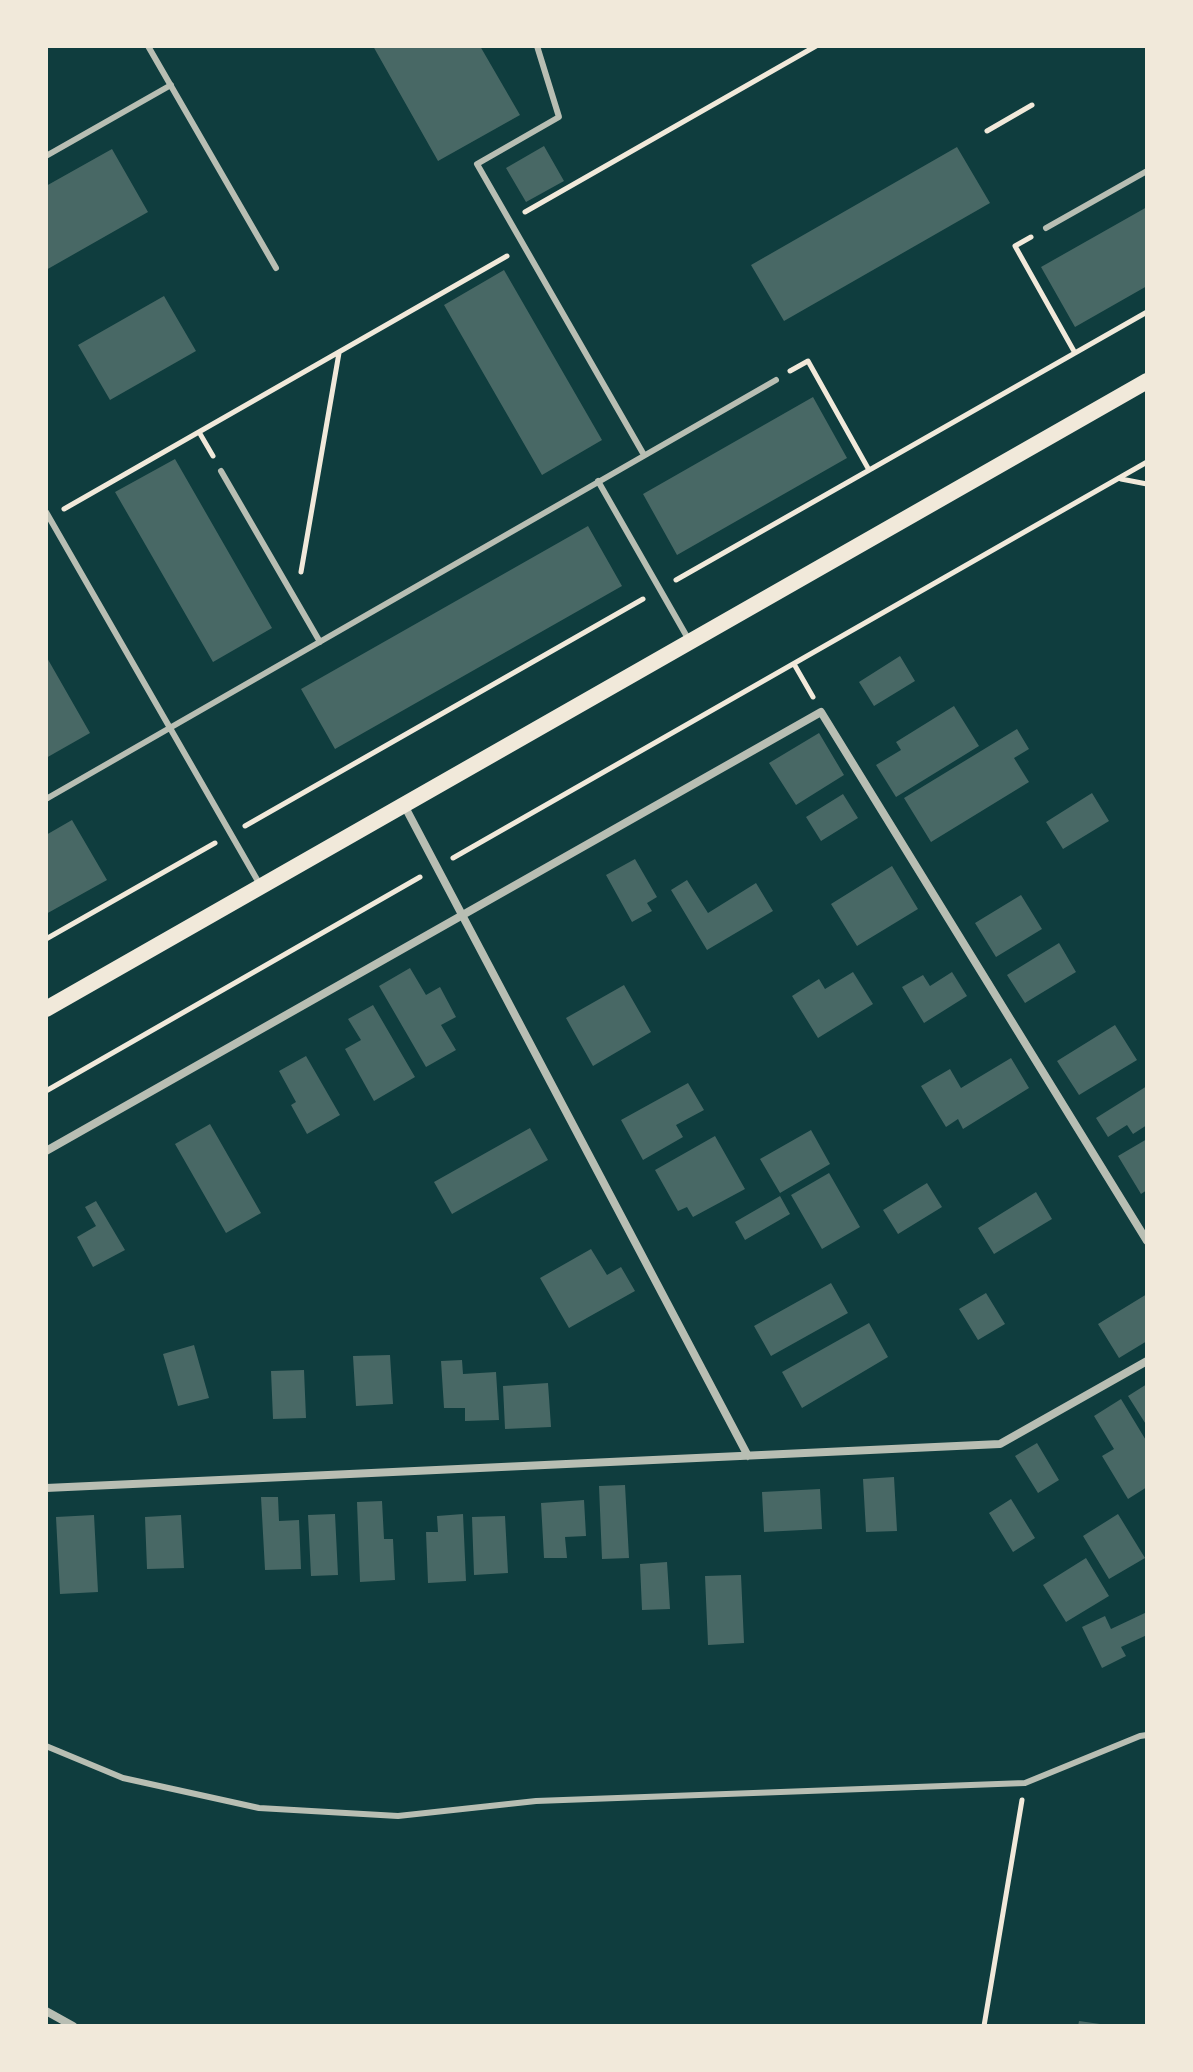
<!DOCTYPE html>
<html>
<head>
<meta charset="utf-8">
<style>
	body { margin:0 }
	#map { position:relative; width:1193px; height:2072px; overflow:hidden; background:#0f3d3e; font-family:Montserrat,sans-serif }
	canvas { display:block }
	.frame { position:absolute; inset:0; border:48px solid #f1e9da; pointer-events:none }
</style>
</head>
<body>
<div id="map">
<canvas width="1193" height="2072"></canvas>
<div class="frame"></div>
</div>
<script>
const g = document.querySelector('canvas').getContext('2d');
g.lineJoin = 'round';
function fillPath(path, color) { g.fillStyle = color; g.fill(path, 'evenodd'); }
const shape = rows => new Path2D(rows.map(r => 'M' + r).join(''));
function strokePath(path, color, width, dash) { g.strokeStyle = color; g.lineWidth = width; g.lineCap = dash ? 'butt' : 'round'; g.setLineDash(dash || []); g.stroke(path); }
fillPath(shape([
	[373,46,480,46,520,115,438,161],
	[544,146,564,181,526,202,506,168],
	[957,147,990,203,784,321,751,265],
	[112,149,148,212,46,270,46,186],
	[1147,207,1147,286,1075,327,1041,267],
	[504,270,602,440,542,475,444,305],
	[164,296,196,351,110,400,78,345],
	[813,397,847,458,677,555,643,494],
	[175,459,272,628,213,662,115,492],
	[588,526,622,586,335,749,301,689],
	[46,656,90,733,46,758],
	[900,656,915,681,874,706,859,682],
	[954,706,979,746,896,797,876,765,901,750,896,742],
	[1017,729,1029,749,1014,758,1029,782,931,842,904,798],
	[819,733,844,775,796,805,769,763],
	[1092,793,1109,821,1063,849,1046,822],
	[843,794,858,818,821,841,806,817],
	[72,820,107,880,46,914,46,835],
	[635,859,657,897,647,903,652,911,632,922,606,875],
	[892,866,918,909,857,946,831,904],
	[687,880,708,913,756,883,773,911,707,950,671,890],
	[1021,895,1042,929,996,957,975,923],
	[1059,943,1076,972,1025,1003,1007,975],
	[410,968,426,995,440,987,456,1017,441,1025,456,1050,426,1067,379,986],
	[853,972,873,1004,818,1038,792,996,819,979,825,989],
	[952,972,967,996,924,1023,902,987,923,975,930,986],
	[624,985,651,1032,593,1066,566,1018],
	[373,1005,415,1077,374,1101,345,1049,361,1040,348,1019],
	[1115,1025,1137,1060,1079,1095,1057,1061],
	[306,1056,340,1115,307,1134,291,1105,296,1102,279,1071],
	[1011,1058,1029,1088,963,1129,958,1119,946,1127,921,1086,950,1069,961,1088],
	[688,1083,704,1110,676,1125,683,1137,643,1160,621,1120],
	[1147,1086,1147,1125,1133,1134,1127,1125,1108,1137,1096,1118],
	[210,1124,261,1213,226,1233,175,1144],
	[530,1128,548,1160,452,1214,434,1182],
	[811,1130,830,1164,780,1193,760,1159],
	[715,1136,745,1189,693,1217,687,1207,678,1211,655,1170],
	[1147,1139,1147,1190,1141,1194,1118,1156],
	[829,1173,860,1227,822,1249,791,1195],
	[927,1183,942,1207,898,1234,883,1210],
	[1036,1192,1052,1219,994,1254,978,1228],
	[780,1196,790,1214,745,1240,735,1222],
	[96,1201,125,1250,93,1267,77,1237,96,1226,85,1207],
	[591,1249,607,1275,621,1267,635,1291,569,1328,540,1278],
	[831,1283,848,1313,771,1356,754,1326],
	[986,1293,1005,1324,978,1340,959,1309],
	[1147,1294,1147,1341,1119,1358,1098,1324],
	[869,1323,888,1357,802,1408,782,1372],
	[194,1345,209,1398,178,1406,163,1354],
	[390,1355,393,1404,356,1406,353,1356],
	[462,1360,463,1374,496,1372,499,1420,465,1421,465,1408,444,1408,441,1361],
	[304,1370,306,1418,273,1419,271,1371],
	[548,1383,551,1427,505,1429,503,1386],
	[1147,1384,1147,1426,1128,1396],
	[1121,1399,1147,1442,1147,1487,1128,1499,1102,1456,1114,1449,1094,1416],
	[1037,1443,1059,1480,1038,1493,1015,1456],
	[894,1477,897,1531,866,1532,863,1479],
	[625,1485,629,1558,602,1559,599,1486],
	[820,1489,822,1529,764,1532,762,1492],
	[261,1497,278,1497,279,1521,299,1520,301,1569,265,1570],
	[1011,1499,1035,1538,1013,1552,989,1513],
	[584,1500,586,1536,565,1537,567,1558,544,1558,541,1503],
	[382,1501,384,1539,393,1539,395,1580,360,1582,357,1502],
	[335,1514,338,1575,311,1576,308,1515],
	[463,1514,466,1581,428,1583,426,1532,438,1532,437,1516],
	[1118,1514,1145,1558,1109,1579,1083,1536],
	[94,1515,98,1592,60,1594,56,1517],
	[181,1515,184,1568,147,1569,145,1517],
	[505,1516,508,1573,474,1575,472,1517],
	[1086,1558,1109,1596,1066,1622,1043,1585],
	[667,1562,670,1609,642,1610,640,1564],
	[741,1575,744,1643,708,1645,705,1576],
	[1147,1612,1147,1635,1121,1647,1126,1656,1102,1668,1082,1627,1105,1616,1111,1629],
	[1079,2021,1100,2024,1100,2026,1078,2026]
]), '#486865');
strokePath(shape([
	[987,131,1032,105],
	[525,212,816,46],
	[1031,237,1015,246,1075,353],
	[790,371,808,361,869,470],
	[199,432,213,456],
	[1121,479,1147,484],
	[64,509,507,256],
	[301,572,339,353],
	[676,580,1147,312],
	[794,664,813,697],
	[245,826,643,599],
	[453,858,1147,462],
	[46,939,215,843],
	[46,1091,420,877],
	[984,2026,1022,1800]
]), '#f1e9da', 5);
strokePath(shape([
	[148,46,276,268],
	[537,46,559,117,477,164,644,455],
	[46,156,171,85],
	[1046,228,1147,171],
	[221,471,320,642],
	[598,481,690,642],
	[46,512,259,883],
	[46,799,776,380],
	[46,1746,123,1778,259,1808,398,1816,536,1801,1025,1783,1140,1736,1147,1735]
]), '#b8beb3', 6);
strokePath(shape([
	[404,805,748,1456],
	[46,1151,821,712,1147,1241],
	[46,1488,1000,1444,1147,1361],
	[46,2011,73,2026]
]), '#b8beb3', 8);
strokePath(shape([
	[46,1009,1147,381]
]), '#f1e9da', 16);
</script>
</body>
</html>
